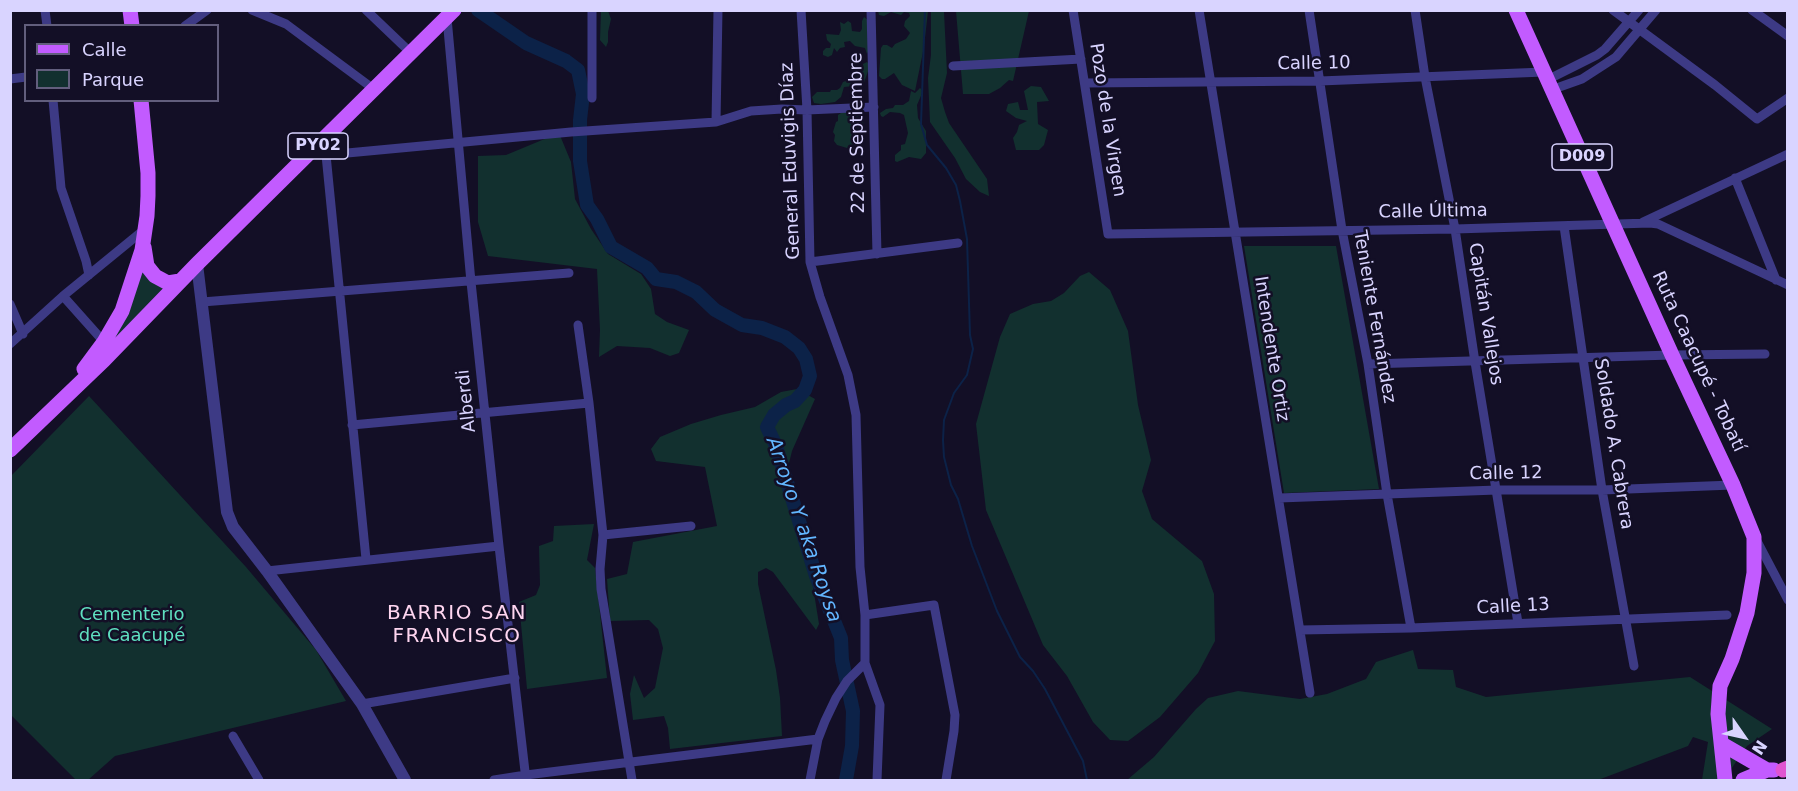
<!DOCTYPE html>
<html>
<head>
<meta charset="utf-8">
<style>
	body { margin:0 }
	#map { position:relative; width:1798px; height:791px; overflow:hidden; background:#130f26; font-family:"DejaVu Sans",sans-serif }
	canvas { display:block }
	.frame { position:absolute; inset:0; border:12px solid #d9d4ff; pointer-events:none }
	.legend { position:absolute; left:24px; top:24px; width:195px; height:78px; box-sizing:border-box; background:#130f26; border:2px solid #625e7d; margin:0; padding:8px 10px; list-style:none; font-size:18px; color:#d9d4ff }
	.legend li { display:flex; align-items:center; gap:12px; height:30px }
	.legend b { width:30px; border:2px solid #625e7d }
	.north { position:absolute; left:1714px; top:707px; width:60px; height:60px; -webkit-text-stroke:4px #130f26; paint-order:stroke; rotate:124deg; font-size:16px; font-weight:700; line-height:24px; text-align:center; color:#d9d4ff }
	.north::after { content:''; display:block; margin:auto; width:21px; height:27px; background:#d9d4ff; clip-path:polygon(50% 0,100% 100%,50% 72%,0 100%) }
</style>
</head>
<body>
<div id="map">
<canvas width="1798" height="791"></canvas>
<div class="frame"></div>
<ul class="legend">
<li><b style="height:8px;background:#c25bff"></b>Calle</li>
<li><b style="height:16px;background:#12302f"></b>Parque</li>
</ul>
<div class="north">N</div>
</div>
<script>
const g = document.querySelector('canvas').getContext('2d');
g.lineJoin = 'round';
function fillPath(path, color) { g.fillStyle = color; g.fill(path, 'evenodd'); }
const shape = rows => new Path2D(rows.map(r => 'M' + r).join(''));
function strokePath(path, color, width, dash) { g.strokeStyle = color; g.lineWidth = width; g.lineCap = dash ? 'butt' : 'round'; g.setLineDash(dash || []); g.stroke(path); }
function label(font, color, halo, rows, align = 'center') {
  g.font = font + ' "DejaVu Sans",sans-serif'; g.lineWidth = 5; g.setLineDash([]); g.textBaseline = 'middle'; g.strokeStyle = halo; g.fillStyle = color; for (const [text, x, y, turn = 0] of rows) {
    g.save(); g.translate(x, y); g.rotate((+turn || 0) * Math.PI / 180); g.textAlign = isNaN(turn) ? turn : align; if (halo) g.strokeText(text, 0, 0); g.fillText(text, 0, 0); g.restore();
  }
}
fillPath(shape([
	[601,11,608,11,611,19,608,32,608,42,606,47,600,40],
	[878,11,928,11,924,47,915,91,902,85,894,73,885,79,882,79,879,76,881,48,883,45,887,45,892,48,895,44,906,39,910,33,904,26,905,21,910,16,909,13,904,12,901,15,891,12,884,16,879,15],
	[931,11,944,11,944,12,947,73,941,98,945,112,949,123,987,179,989,196,980,192,966,179,955,158,930,122,928,78,931,55],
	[956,11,1029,11,1013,81,1009,80,1000,88,989,94,963,94],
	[864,17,869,21,870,47,867,54,865,48,855,46,850,41,844,42,845,47,840,48,837,52,834,48,832,55,828,57,823,55,823,51,826,48,830,48,831,44,827,40,826,34,839,35,841,30,840,22,844,24,848,21,851,23,852,31,860,32,862,29,862,21],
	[867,62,870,66,863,85,844,87,841,97,835,102,821,104,814,103,812,97,817,92,830,92,831,90,837,90,840,88,843,82,856,77,858,72,863,70,863,64],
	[1031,86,1041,87,1049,101,1037,102,1038,124,1048,130,1044,145,1039,150,1016,150,1013,138,1017,132,1019,125,1027,121,1016,118,1006,111,1008,104,1018,102,1020,110,1028,110,1024,91],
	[920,88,923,91,917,105,918,118,926,131,926,153,921,159,909,157,897,162,895,161,895,155,901,150,901,145,905,144,908,133,904,115,900,113,890,112,883,117,881,116,880,113,886,109,893,108,895,105,903,105,909,101,911,91,915,93],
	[844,111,849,113,851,117,854,117,853,115,857,114,859,118,862,117,864,126,862,133,856,136,855,146,847,148,837,145,834,141,835,135,833,132,836,122,838,121,838,115],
	[559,133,571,162,575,199,591,229,608,254,641,274,651,289,655,314,667,322,689,330,679,353,670,356,650,348,617,346,599,357,600,330,597,269,488,256,478,222,478,156,506,155],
	[1244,246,1336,246,1379,489,1284,493],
	[142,267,163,288,110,344],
	[1089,272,1110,290,1128,331,1138,405,1151,460,1142,491,1152,519,1202,561,1214,594,1215,641,1198,673,1160,717,1128,741,1110,740,1093,722,1067,676,1043,645,986,510,976,424,1000,337,1010,314,1033,304,1051,301,1064,293,1080,276],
	[797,389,815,399,792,451,788,467,788,495,809,562,819,624,816,630,773,572,766,568,758,572,758,584,776,670,780,698,782,736,670,749,668,728,664,716,633,720,630,694,634,675,644,698,655,688,663,648,658,629,649,620,610,621,607,579,627,574,633,542,717,526,705,467,656,461,651,449,660,437,691,424,721,415,755,407,781,392],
	[89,396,246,567,316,650,346,701,115,756,88,780,76,780,11,715,11,476],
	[594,524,587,560,595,568,607,678,527,689,519,602,536,595,540,585,539,546,553,541,554,526],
	[1413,650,1418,669,1453,670,1456,687,1486,697,1690,677,1772,729,1747,746,1727,775,1726,780,1702,780,1708,742,1693,737,1688,746,1598,780,1127,780,1154,757,1196,709,1208,698,1238,691,1300,699,1327,694,1366,679,1376,662]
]), '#12302f');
strokePath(shape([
	[925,10,921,124,927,145,946,168,956,185,960,201,967,239,970,335,973,349,967,375,954,393,944,420,943,440,944,457,951,485,958,499,972,546,997,611,1020,657,1033,671,1045,689,1083,761,1087,780]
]), '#0c2248', 2);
strokePath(shape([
	[478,10,526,43,566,61,578,70,583,94,580,120,580,161,587,205,597,219,611,247,647,268,656,279,676,282,696,292,715,310,742,325,762,328,785,337,799,348,806,359,810,376,805,390,795,401,786,405,774,415,767,427,776,446,816,576,841,638,842,660,853,711,852,746,846,780]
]), '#0c2248', 14);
strokePath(shape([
	[45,10,47,26],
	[252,10,286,24,375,90],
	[366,10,411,53],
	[801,10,807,110,810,262,820,297,848,375,856,415,860,567,865,615,865,663,880,705,877,780],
	[871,10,877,254],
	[1073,10,1108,234,1455,229,1650,223,1658,224,1788,285],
	[1199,10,1310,693],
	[1309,10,1342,230,1368,364,1387,494,1411,628],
	[1415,10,1425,77,1455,229,1475,362,1518,623],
	[1613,10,1715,85,1757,119,1788,98],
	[1752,10,1788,36],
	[447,18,471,282,499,546,526,780],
	[185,26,207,10],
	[953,66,1081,59],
	[10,79,26,77],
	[1547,80,1597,55,1605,49,1639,10],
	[1085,83,1320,81,1544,72],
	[1551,90,1582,79,1616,57,1656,10],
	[592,98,592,10],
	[53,100,61,188,86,261,89,275],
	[716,122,718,10],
	[323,153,326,155,366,559],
	[326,155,571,132,716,122,751,111,782,109,807,110,874,107],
	[1735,178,1776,280],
	[1643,222,1788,154],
	[1564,226,1602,490,1634,666],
	[810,262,958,243],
	[63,296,104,342],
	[202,302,569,273],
	[10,304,23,334],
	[578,325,589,403,603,535,600,569,601,589,632,780],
	[10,344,63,296,145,229],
	[1368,364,1672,355,1765,354],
	[352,425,589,403],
	[1279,498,1497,490,1602,490,1733,485],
	[603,535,691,526],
	[1757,541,1788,600],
	[267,571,499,546],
	[865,615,934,605,955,715,954,731,946,780],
	[1300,630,1411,628,1727,615],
	[362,704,515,678],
	[233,736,259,780],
	[494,780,526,775,818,739],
	[810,780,818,739,825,721,836,698,847,681,865,663]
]), '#3d3a85', 9);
strokePath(shape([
	[197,264,227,512,233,527,267,571,362,704,405,780]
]), '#3d3a85', 12);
strokePath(shape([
	[130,10,132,26],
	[1516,10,1672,355,1733,485,1754,537,1754,573,1747,613,1732,659,1720,686,1718,714,1725,780],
	[144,247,147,266,155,276,168,283,180,281],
	[84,369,104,342,122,311,142,250,147,216,148,196,148,173,141,100],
	[10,450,104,360,197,264,454,10],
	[1722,744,1767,770],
	[1743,780,1767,770,1774,770]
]), '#c25bff', 15);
strokePath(shape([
	[1783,770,1788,768]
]), '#e055d1', 15);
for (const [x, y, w] of [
	[318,146,60],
	[1582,157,60]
]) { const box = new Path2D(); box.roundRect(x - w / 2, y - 13, w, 26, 4.5); g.fillStyle = '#130f26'; g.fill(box); strokePath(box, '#d9d4ff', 1.5); }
label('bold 16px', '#d9d4ff', null, [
	["PY02",318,146],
	["D009",1582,157]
]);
label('18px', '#d9d4ff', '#130f26', [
	["Calle 10",1314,64,-1],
	["Pozo de la Virgen",1107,120,81],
	["22 de Septiembre",858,133,-91],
	["General Eduvigis Díaz",791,161,-92],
	["Calle Última",1433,212,-1],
	["Capitán Vallejos",1485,314,81],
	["Teniente Fernández",1374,317,80],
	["Intendente Ortiz",1271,349,81],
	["Ruta Caacupé - Tobatí",1698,362,65],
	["Alberdi",467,401,-96],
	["Soldado A. Cabrera",1613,444,81],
	["Calle 12",1506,474,-1],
	["Calle 13",1513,607,-3]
]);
label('18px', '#5fe0c0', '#130f26', [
	["Cementerio",132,615],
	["de Caacupé",132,636]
]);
label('italic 20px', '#62b6ff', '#130f26', [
	["Arroyo Y aka Roysa",803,530,71]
]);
g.letterSpacing = '1.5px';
label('20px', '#ffd6f0', '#130f26', [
	["BARRIO SAN",457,614],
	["FRANCISCO",457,637]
]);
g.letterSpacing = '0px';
</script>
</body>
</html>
